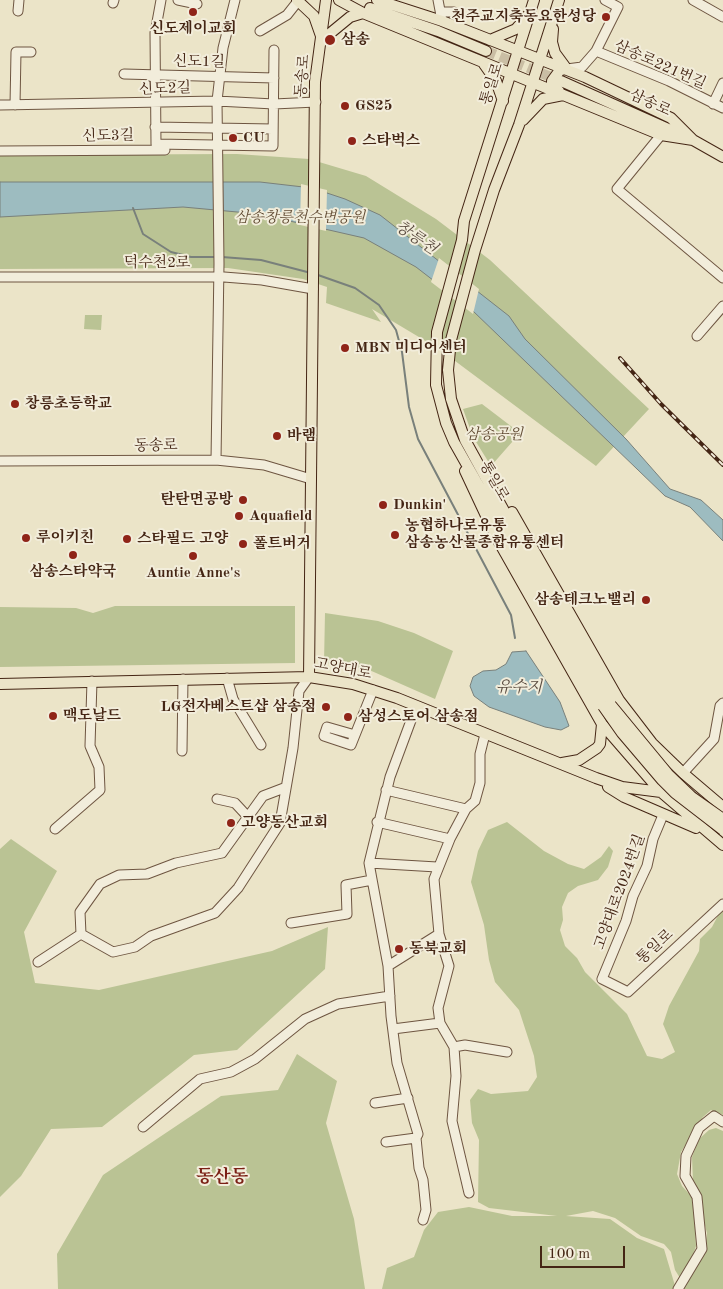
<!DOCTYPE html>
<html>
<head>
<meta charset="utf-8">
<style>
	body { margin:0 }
	#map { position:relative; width:723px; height:1289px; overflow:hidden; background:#ebe4c8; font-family:"Old Standard TT",serif }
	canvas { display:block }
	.scale { position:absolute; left:540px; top:1246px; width:85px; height:22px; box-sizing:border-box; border:2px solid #442514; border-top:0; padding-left:6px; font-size:15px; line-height:18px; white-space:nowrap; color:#442514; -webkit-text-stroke:4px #f2eddb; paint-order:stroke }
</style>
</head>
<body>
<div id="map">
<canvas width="723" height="1289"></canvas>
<div class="scale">100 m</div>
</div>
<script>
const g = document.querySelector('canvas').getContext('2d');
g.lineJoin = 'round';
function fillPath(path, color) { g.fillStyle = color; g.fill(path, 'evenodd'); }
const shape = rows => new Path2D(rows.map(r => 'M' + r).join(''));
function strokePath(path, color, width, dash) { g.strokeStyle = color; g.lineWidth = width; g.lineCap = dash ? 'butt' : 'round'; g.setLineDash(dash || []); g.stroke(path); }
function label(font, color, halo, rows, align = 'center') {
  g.font = font + ' "Old Standard TT","Noto Serif KR",serif'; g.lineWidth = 4; g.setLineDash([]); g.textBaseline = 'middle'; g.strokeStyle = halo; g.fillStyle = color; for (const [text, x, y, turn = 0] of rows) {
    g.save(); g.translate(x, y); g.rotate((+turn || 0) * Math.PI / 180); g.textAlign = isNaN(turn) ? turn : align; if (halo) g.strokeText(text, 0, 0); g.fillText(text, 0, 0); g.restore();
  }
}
fillPath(shape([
	[237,154,309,159,366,176,436,219,490,260,649,409,596,466,439,349,372,309,381,322,326,303,327,287,303,279,228,268,0,269,0,155],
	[85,315,102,315,101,330,84,329],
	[482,404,520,433,491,466,473,437,463,409],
	[115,606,295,606,295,663,0,667,0,607,76,608,93,613],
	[325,613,378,621,414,633,453,651,435,699,367,669,324,663],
	[507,822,544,851,568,864,584,869,601,857,609,846,613,851,608,867,598,880,578,886,568,893,562,907,563,920,560,930,565,946,577,958,585,972,627,1014,647,1056,662,1059,675,1052,663,1024,669,1006,699,951,700,939,712,927,723,906,723,1115,711,1110,703,1117,681,1152,677,1174,682,1186,692,1197,694,1207,696,1246,693,1255,680,1278,675,1270,671,1252,664,1244,641,1236,615,1218,593,1211,566,1216,610,1219,637,1238,664,1249,676,1289,382,1289,387,1268,414,1257,424,1230,438,1212,469,1207,512,1216,557,1216,489,1208,478,1202,479,1140,472,1123,470,1100,478,1089,491,1094,528,1091,537,1077,534,1056,519,1010,495,982,489,960,484,925,471,882,478,851,488,830],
	[11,839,57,871,24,932,35,983,99,990,272,951,328,927,325,969,237,1050,194,1055,102,1127,51,1129,21,1176,0,1197,0,849],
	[297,1054,337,1081,326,1123,354,1219,365,1289,58,1289,57,1254,103,1175,221,1096,278,1090],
	[716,1128,723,1131,723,1289,683,1289,705,1251,707,1233,693,1182,692,1157,699,1139,709,1130]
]), '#bac394');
const water = shape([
	[0,182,260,182,312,188,345,199,380,215,509,316,525,339,626,439,670,489,701,500,723,520,723,541,690,507,665,496,473,311,416,267,364,238,259,214,183,207,0,217,0,182],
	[526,651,560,702,569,726,561,730,545,727,489,707,474,696,470,686,473,677,483,671,496,670,506,664,512,652,526,651]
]);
fillPath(water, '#9dbcc0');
strokePath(water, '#79807b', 1);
fillPath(shape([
	[301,184,327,190,326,231,300,225],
	[439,258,479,289,473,314,431,282]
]), '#ebe4c8');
strokePath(shape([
	[133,208,143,234,171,252,191,257,215,257],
	[222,257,261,260,311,273],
	[318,275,355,288,379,305,396,330,402,352,409,407,418,439,511,615,515,638]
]), '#79807b', 2);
strokePath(shape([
	[486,51,561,81]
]), '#cabea4', 10, [10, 5]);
const minor = shape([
	[161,0,155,33,156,144,273,146,274,50],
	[178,0,197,4],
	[438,0,442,21],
	[693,0,723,17],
	[113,3,114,0],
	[18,11,19,0],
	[441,12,454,12],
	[260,31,287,15,298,1],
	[596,51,669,81,723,108],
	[567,69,582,67,596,51,618,7,605,0],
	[124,74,274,78],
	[713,104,723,83],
	[0,105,217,101,274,104,316,102],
	[15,105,16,52,31,52],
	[155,127,273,129],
	[661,135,617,189,723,278],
	[0,151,165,150],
	[0,277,224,277,262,280,313,289],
	[697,336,723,306],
	[216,460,219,264,217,101,223,48,235,0],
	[0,461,216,460,264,465,311,479],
	[227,678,233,699,261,745],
	[416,707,390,777,369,863,388,966,391,1016,397,1063,418,1134,416,1138,419,1168,423,1180,426,1210,423,1220],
	[355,735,327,727,324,736,351,745,373,690],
	[182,751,183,679],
	[683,773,714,739,720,706,723,703],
	[284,788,263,796,222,853,176,863,147,874,119,875,100,884,80,912,81,934,113,952,135,947,151,936,215,913,238,888,280,823,293,748,299,691,309,677],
	[386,790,466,809],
	[217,799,235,803,248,817],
	[663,815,653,839,647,866,633,896,626,921,602,979,628,992,723,904],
	[377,822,450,839],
	[55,829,100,790,99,767,90,746,92,681],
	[369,863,437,867],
	[291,923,347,914,346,885,372,880],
	[38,962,81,934],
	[388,966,439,934],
	[393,1029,440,1023],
	[454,1047,465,1045,507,1052],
	[375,1103,408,1098],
	[143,1127,200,1079,231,1072,255,1059,305,1019,338,1004,390,996],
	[386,1142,416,1138],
	[469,1193,452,1121,456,1076,454,1047,440,1023,438,1008,449,966,439,934,434,879,450,839,466,809,475,801,480,783,480,754,485,734],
	[678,1289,702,1249,697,1197,685,1176,686,1156,699,1128,714,1116,723,1122]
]);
const major = shape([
	[297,0,314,16,321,36],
	[339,0,363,13,661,135,693,140],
	[377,0,442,21,585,77,671,118,693,140],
	[534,0,464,221,462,240,437,332,436,385,446,423,454,442,603,706],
	[559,0,519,125,494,190,475,250,451,340,448,370,451,399,465,440,611,705],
	[370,8,438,31,486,51],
	[553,29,552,42,555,53,566,68],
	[322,40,350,17,363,13],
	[490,40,516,29,528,15],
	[484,64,496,81,503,101],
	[561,81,693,140,723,157],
	[559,91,552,86,552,81,560,70,567,69],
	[523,120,543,99,563,95],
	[465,471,495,535,602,724,661,792,723,845],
	[512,512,619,700,652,743,683,773,723,807],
	[309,677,315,82,326,0],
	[0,684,309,677,353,684,397,698,596,778,622,787,661,792],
	[562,763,579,760,597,748,600,744,602,724],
	[608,787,624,797,696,828]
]);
strokePath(minor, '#6e5541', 11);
strokePath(major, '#442514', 12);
strokePath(minor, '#f2eddb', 9);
strokePath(major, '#ebe4c8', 10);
const rail = shape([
	[620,358,661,404,723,465]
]);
strokePath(rail, '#442514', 4);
strokePath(rail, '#f2eddb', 2, [5.5]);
const majorBridge = shape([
	[611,705,668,774,692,797,723,819],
	[603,706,622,733,662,780,675,793,723,830]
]);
strokePath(majorBridge, '#442514', 12, []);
strokePath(majorBridge, '#ebe4c8', 10);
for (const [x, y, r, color] of [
	[193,12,5,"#8f2418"],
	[606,17,5,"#8f2418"],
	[330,40,6,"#8f2418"],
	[345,106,5,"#8f2418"],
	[233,138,5,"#8f2418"],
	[352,141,5,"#8f2418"],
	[345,348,5,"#8f2418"],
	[15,404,5,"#8f2418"],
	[277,436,5,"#8f2418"],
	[243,500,5,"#8f2418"],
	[383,505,5,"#8f2418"],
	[239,516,5,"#8f2418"],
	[395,535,5,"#8f2418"],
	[26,538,5,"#8f2418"],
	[127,539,5,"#8f2418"],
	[243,544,5,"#8f2418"],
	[73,555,5,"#8f2418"],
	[193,556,5,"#8f2418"],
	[646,600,5,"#8f2418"],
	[326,707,5,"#8f2418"],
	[53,716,5,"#8f2418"],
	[348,717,5,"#8f2418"],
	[231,823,5,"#8f2418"],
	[399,949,5,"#8f2418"]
]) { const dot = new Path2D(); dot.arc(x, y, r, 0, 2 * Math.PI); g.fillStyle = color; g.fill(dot); strokePath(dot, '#f2eddb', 2); }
label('bold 15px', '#442514', '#f2eddb', [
	["천주교지축동요한성당",596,17,"right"],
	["신도제이교회",193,29,"center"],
	["삼송",341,40],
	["GS25",355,106],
	["CU",243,138],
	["스타벅스",362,141],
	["MBN 미디어센터",355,348],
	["창릉초등학교",25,404],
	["바램",287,436],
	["탄탄면공방",233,500,"right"],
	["Dunkin'",393,505],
	["Aquafield",249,516],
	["농협하나로유통",405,526],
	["삼송농산물종합유통센터",405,543],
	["루이키친",36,538],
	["스타필드 고양",137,539],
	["폴트버거",253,544],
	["삼송스타약국",73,572,"center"],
	["Auntie Anne's",193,573,"center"],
	["삼송테크노밸리",636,600,"right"],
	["LG전자베스트샵 삼송점",316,707,"right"],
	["맥도날드",63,716],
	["삼성스토어 삼송점",358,717],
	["고양동산교회",241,823],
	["동북교회",409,949]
], 'left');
label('15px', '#442514', '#f2eddb', [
	["신도1길",199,62,1],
	["삼송로221번길",660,65,24],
	["동송로",303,76,-85],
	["통일로",492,84,-72],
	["신도2길",165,89,-2],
	["삼송로",650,103,25],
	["신도3길",108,136,-1],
	["덕수천2로",157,263],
	["동송로",156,446,-1],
	["통일로",494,481,61],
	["고양대로",343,669,11],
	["고양대로2024번길",620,892,-70],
	["통일로",655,947,-42]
]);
label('italic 15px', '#624c34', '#f2eddb', [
	["삼송창릉천수변공원",300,218],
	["삼송공원",494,435]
]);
label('italic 16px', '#5a4b3f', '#f2eddb', [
	["창릉천",416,238,35],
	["유수지",519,688]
]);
label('bold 18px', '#7a1f14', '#f2eddb', [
	["동산동",222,1177]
]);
</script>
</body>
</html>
